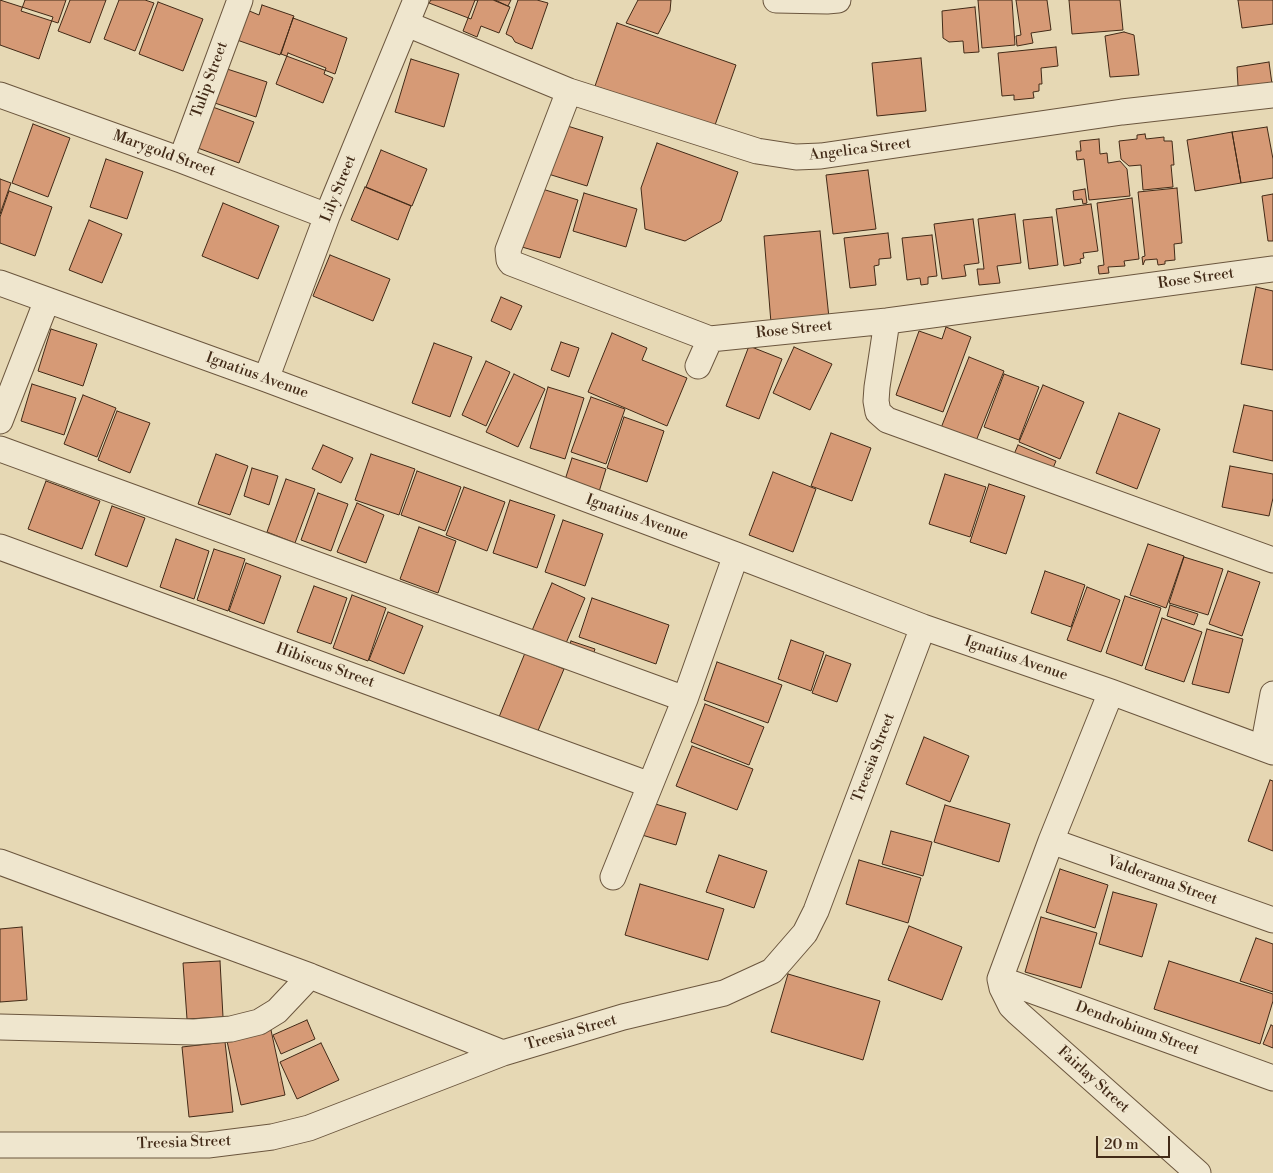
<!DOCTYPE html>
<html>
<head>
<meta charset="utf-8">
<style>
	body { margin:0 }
	#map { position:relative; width:1273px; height:1173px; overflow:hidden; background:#e6d8b4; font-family:"Libre Bodoni",serif }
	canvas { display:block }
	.scale { position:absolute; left:1096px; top:1136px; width:74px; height:22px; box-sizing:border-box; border:2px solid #422a17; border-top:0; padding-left:6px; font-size:15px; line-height:18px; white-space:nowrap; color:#422a17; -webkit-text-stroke:4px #efe6ce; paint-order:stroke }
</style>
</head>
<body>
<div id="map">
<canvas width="1273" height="1173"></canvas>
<div class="scale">20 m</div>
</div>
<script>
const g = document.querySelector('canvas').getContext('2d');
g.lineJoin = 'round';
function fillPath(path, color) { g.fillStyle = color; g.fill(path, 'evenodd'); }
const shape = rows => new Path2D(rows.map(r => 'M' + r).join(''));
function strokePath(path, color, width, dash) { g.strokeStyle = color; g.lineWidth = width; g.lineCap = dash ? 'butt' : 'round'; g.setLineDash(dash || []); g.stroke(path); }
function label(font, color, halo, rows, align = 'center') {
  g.font = font + ' "Libre Bodoni",serif'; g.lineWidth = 5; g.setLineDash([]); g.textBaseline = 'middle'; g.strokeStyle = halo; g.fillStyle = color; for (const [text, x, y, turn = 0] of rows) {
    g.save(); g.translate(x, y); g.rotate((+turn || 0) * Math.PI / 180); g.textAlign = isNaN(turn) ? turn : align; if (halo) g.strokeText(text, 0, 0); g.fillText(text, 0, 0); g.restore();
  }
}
const building = shape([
	[0,0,53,17,39,59,0,45,0,0],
	[25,0,66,0,58,23,21,11,25,0],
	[70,0,106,0,90,43,58,31,70,0],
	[119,0,145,0,154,3,135,51,104,39,119,0],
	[431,0,478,0,471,19,429,3,431,0],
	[475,0,493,0,510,7,499,33,481,26,477,37,463,31,475,0],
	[495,0,511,0,508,6,495,0],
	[518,0,537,0,548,3,532,49,515,42,512,37,506,34,518,0],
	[638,0,671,0,670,11,658,34,626,23,638,0],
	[978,0,1012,0,1015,45,982,48,978,0],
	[1016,0,1047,0,1051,30,1031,33,1033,43,1017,46,1016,36,1021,35,1016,0],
	[1069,0,1120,0,1123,30,1072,34,1069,0],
	[1238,0,1273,0,1273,24,1242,28,1238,0],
	[158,2,203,19,183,71,139,54,158,2],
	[262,5,294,16,280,55,237,40,247,10,259,15,262,5],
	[975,7,979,52,964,53,963,41,949,42,943,38,942,11,975,7],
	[293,18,347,38,335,74,281,54,293,18],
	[617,23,736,65,714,128,595,86,617,23],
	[1124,32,1134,35,1139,75,1110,77,1105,36,1124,32],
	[1056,47,1058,66,1041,68,1042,84,1039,84,1039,91,1033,92,1034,98,1014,100,1014,95,1002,96,998,53,1056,47],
	[288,53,326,68,324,74,333,78,323,103,276,84,288,53],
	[921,58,926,111,877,116,872,63,921,58],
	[411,59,459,74,444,127,395,112,411,59],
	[1269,62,1272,84,1238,86,1237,67,1269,62],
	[221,67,267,82,256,117,209,101,221,67],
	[210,106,254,122,239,163,195,147,210,106],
	[33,124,70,138,48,197,12,183,33,124],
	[561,124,603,137,587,186,545,173,561,124],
	[1267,127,1273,159,1273,178,1241,183,1232,132,1267,127],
	[1232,132,1241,183,1195,191,1187,140,1232,132],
	[1145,134,1146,139,1164,137,1164,141,1172,141,1174,165,1171,165,1173,187,1143,190,1141,165,1129,166,1121,159,1119,141,1137,139,1137,135,1145,134],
	[1099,139,1100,154,1107,153,1108,163,1120,161,1127,169,1130,196,1089,200,1084,159,1077,160,1076,151,1081,151,1080,141,1099,139],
	[657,143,738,172,721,221,685,241,645,229,641,188,657,143],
	[381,150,427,169,412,206,366,187,381,150],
	[106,159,143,172,127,219,90,207,106,159],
	[868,170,876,229,833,234,826,175,868,170],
	[0,179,11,183,0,214,0,179],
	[365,187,411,206,398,240,351,220,365,187],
	[539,188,578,200,560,258,522,247,539,188],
	[1177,188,1182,243,1174,244,1175,260,1165,261,1165,264,1158,265,1157,259,1145,260,1143,265,1142,257,1145,256,1138,192,1177,188],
	[1085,189,1087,203,1083,204,1082,199,1074,200,1073,191,1085,189],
	[9,191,52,207,35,256,0,243,0,217,9,191],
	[584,193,637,209,626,247,573,231,584,193],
	[1273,194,1273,241,1268,241,1262,196,1273,194],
	[1132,198,1139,259,1124,261,1125,266,1108,267,1109,273,1099,274,1098,266,1104,265,1097,203,1132,198],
	[223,203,279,226,258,279,202,256,223,203],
	[1091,204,1098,251,1083,253,1084,258,1080,259,1081,263,1064,266,1056,209,1091,204],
	[1015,214,1021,263,997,266,1000,283,979,285,977,269,984,269,978,219,1015,214],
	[1052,217,1058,265,1029,269,1023,220,1052,217],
	[973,219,979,263,964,265,966,276,942,279,934,224,973,219],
	[89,220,122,234,102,283,69,270,89,220],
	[820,231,829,318,771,323,764,236,820,231],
	[888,233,891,258,879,259,879,265,874,266,876,285,850,288,844,238,888,233],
	[932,235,937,276,928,277,928,284,921,285,920,278,907,280,902,238,932,235],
	[330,255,390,279,373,321,313,296,330,255],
	[1256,287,1273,291,1273,370,1241,364,1256,287],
	[501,297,522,306,511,330,491,321,501,297],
	[946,327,971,337,943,412,896,395,919,331,942,339,946,327],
	[51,329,97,344,83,386,38,371,51,329],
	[612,333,647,348,642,360,687,378,667,426,588,392,612,333],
	[561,342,579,348,569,377,551,370,561,342],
	[434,343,472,357,450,417,412,403,434,343],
	[749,346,782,359,759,419,726,406,749,346],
	[794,347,832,364,810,410,773,393,794,347],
	[969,357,1004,371,974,446,939,433,969,357],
	[486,361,510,372,486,426,462,415,486,361],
	[514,374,545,389,518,447,486,432,514,374],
	[1004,374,1039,387,1019,440,984,427,1004,374],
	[32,384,76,398,64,435,21,421,32,384],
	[1043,385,1084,402,1060,459,1019,442,1043,385],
	[548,387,584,398,565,459,530,448,548,387],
	[83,395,116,408,97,457,64,444,83,395],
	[591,397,625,409,606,464,571,452,591,397],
	[1244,405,1273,411,1273,461,1233,452,1244,405],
	[117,411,150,423,130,473,98,460,117,411],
	[1119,413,1160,429,1137,489,1096,473,1119,413],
	[624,417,664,431,647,482,607,468,624,417],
	[831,433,871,448,852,501,811,486,831,433],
	[323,445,353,458,341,483,312,469,323,445],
	[1018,445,1056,461,1050,475,1012,459,1018,445],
	[216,454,248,466,230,515,198,504,216,454],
	[371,454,415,469,399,515,355,500,371,454],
	[572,458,606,469,598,495,564,483,572,458],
	[1230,466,1273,474,1273,498,1269,516,1222,507,1230,466],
	[252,468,278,476,269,505,244,496,252,468],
	[417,471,461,487,445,531,401,515,417,471],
	[773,472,816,489,793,552,749,535,773,472],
	[945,474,986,487,970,537,929,524,945,474],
	[286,479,315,489,295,543,267,532,286,479],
	[46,481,100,501,82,549,28,529,46,481],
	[989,484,1025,496,1006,554,970,542,989,484],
	[464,487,505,502,487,551,446,535,464,487],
	[318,493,348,504,331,551,301,540,318,493],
	[510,500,555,515,537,568,493,553,510,500],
	[357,503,384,515,366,563,337,552,357,503],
	[112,506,145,518,127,567,95,555,112,506],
	[563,520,603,534,585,586,545,572,563,520],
	[419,527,456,541,438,593,400,579,419,527],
	[176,539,209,551,194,599,160,587,176,539],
	[1148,544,1184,556,1166,608,1130,595,1148,544],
	[214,549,245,559,228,611,197,600,214,549],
	[1184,557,1223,569,1208,615,1169,603,1184,557],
	[246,563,281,576,264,624,229,611,246,563],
	[1045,571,1085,585,1071,627,1031,613,1045,571],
	[1228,571,1260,582,1242,636,1209,624,1228,571],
	[552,583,585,598,564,648,531,633,552,583],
	[314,586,347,598,331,644,297,632,314,586],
	[1087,587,1120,600,1101,652,1067,640,1087,587],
	[352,595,386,608,368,661,333,648,352,595],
	[1125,596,1161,608,1142,666,1106,653,1125,596],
	[592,598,669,625,656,664,579,637,592,598],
	[1170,605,1198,614,1194,625,1167,616,1170,605],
	[388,612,423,626,404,674,369,660,388,612],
	[1162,618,1202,632,1184,682,1145,669,1162,618],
	[1207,629,1243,639,1229,693,1192,684,1207,629],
	[791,640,824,652,811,691,778,679,791,640],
	[571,641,595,649,591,661,567,653,571,641],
	[525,653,564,669,537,733,499,717,525,653],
	[826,655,851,664,837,702,812,693,826,655],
	[717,662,782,685,768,723,704,700,717,662],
	[705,704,764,727,749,765,691,742,705,704],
	[924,737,969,756,950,802,906,784,924,737],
	[692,746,753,769,737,810,676,786,692,746],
	[1270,780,1273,781,1273,851,1248,841,1270,780],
	[652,803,686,813,676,845,642,835,652,803],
	[945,805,1010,824,999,862,934,842,945,805],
	[891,831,932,842,923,876,882,864,891,831],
	[719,855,767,871,754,908,706,892,719,855],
	[859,860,921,878,908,923,846,904,859,860],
	[1060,869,1108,885,1095,928,1046,912,1060,869],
	[640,884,724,909,708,960,625,935,640,884],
	[1113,892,1157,904,1142,957,1099,944,1113,892],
	[1041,917,1097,933,1081,988,1025,972,1041,917],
	[909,926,962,947,942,1000,888,980,909,926],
	[22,927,27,1000,0,1002,0,929,22,927],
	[1256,938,1273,944,1273,992,1240,981,1256,938],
	[220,961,223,1017,187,1019,183,963,220,961],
	[1169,961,1273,994,1273,1001,1260,1044,1154,1009,1169,961],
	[788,974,880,1001,863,1060,771,1032,788,974],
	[307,1020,315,1039,281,1054,273,1035,307,1020],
	[1271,1025,1273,1026,1273,1048,1263,1044,1271,1025],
	[271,1030,285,1095,241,1105,227,1041,271,1030],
	[225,1042,233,1112,189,1117,182,1047,225,1042],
	[321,1043,339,1080,297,1099,280,1062,321,1043]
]);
fillPath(building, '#d69a76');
strokePath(building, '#422a17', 1);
const minor = shape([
	[776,0,827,1,838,0],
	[407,24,569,91,757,151,796,157,821,156,1122,112,1273,95],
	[569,91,508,250,509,260,511,263,710,339,887,321,1273,269],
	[0,95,181,160,327,216],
	[181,160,240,0],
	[0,283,266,379,736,555,923,627,1111,692,1273,752],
	[887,321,877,387,876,401,878,412,887,420,1273,560],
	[698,366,710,339],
	[266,379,327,216,416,0],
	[0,421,47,300],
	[0,449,685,699],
	[0,547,650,785],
	[1111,692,1051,841,1000,979,1002,988,1011,1006,1018,1013,1198,1173],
	[1263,748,1273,694],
	[1051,841,1273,920],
	[0,862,310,976,503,1053],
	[613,877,685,699,736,555],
	[1000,979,1273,1078],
	[0,1027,194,1032,231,1029,259,1022,277,1011,310,976],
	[0,1145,208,1145,272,1137,309,1128,503,1053,623,1017,724,993,772,971,805,933,816,911,923,627]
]);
strokePath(minor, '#6b563e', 27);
strokePath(minor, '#efe6ce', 25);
label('15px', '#422a17', '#efe6ce', [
	["Tulip Street",210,80,-70],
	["Angelica Street",860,150,-7],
	["Marygold Street",164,154,20],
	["Lily Street",339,189,-68],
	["Rose Street",1196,279,-8],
	["Rose Street",794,330,-6],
	["Ignatius Avenue",257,376,20],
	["Ignatius Avenue",637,518,20],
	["Ignatius Avenue",1016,659,19],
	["Hibiscus Street",325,666,20],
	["Treesia Street",874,758,-69],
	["Valderama Street",1162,881,20],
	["Dendrobium Street",1137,1029,20],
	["Treesia Street",571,1033,-16],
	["Fairlay Street",1093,1080,42],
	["Treesia Street",184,1143,-2]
]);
</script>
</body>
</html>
